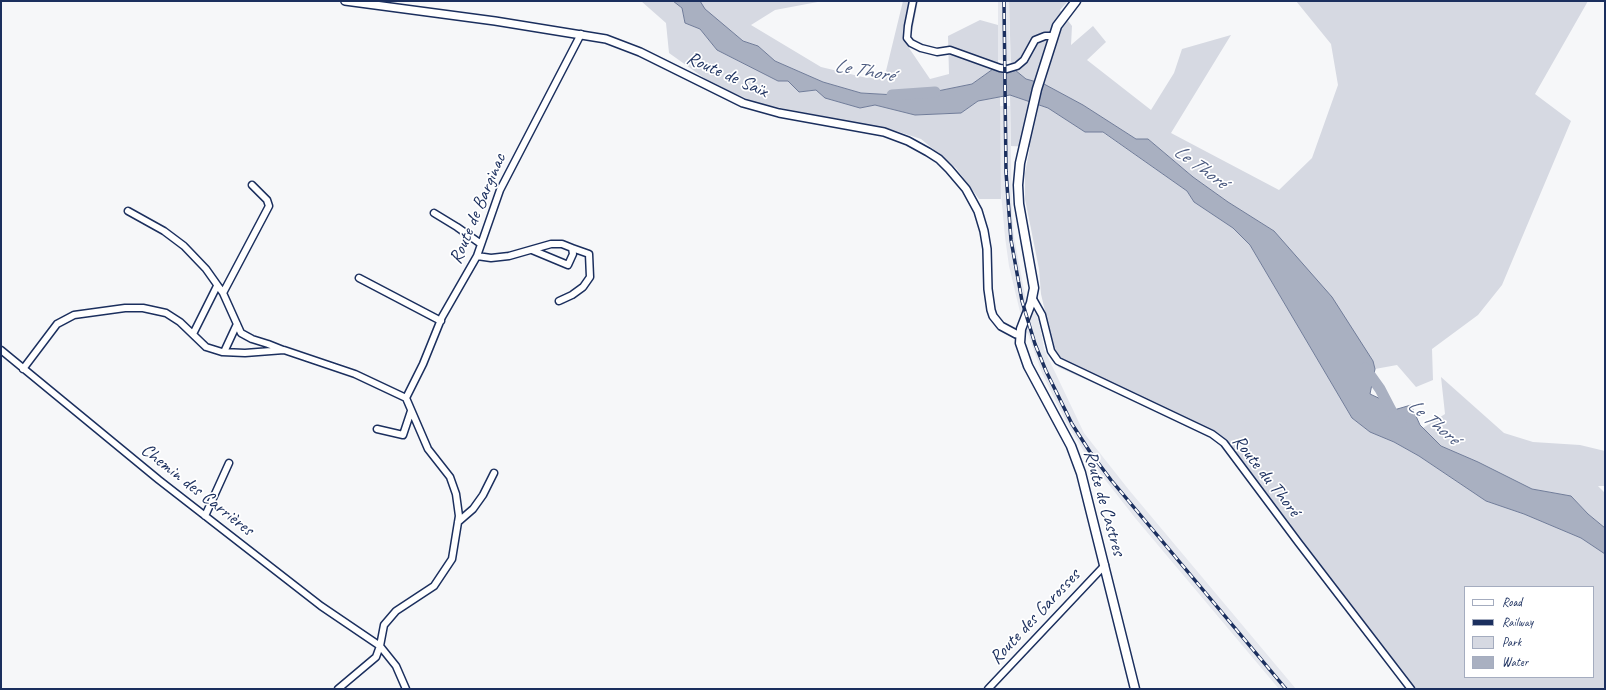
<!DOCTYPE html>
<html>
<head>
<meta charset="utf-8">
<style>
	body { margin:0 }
	#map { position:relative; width:1606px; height:690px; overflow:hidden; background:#f6f7f9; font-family:Caveat,sans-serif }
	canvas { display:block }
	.frame { position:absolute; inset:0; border:2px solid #1b2f5e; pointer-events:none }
	.legend { position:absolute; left:1464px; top:586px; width:130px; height:92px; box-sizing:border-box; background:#fff; border:1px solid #a4acbf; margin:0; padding:5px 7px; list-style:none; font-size:12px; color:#1b2f5e }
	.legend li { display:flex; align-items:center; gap:8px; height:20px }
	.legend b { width:20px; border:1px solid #a4acbf }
</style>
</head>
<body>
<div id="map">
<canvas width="1606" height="690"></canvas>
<div class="frame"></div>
<ul class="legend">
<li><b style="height:5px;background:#fff"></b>Road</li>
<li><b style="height:5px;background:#1b2f5e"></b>Railway</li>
<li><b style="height:11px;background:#d6d9e2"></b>Park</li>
<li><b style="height:11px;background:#a9b0c1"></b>Water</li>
</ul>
</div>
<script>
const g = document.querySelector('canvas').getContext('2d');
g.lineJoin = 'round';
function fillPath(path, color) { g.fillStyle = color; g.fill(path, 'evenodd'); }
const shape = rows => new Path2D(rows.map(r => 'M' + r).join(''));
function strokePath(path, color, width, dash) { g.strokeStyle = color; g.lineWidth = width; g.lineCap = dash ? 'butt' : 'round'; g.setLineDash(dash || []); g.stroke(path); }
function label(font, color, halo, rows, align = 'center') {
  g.font = font + ' Caveat,sans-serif'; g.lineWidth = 3.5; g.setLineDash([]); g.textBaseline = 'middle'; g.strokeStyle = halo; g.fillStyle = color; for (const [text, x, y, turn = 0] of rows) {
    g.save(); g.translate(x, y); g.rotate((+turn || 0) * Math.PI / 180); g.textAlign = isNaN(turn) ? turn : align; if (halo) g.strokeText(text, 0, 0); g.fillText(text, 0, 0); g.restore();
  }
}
fillPath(shape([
	[998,1,1009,1,1010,61,998,60],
	[1000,106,1010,106,1012,211,1014,237,1027,306,1021,316,1009,266,1005,237,1000,182],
	[1033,312,1038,315,1044,349,1084,433,1129,490,1296,689,1279,689,1136,519,1088,458,1069,427,1055,400,1042,373,1028,334,1025,331,1026,324]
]), '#e6e8ee');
fillPath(shape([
	[641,1,673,1,682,8,685,23,700,29,717,50,778,81,788,81,799,92,817,90,825,98,860,108,875,105,915,115,961,113,978,101,1000,97,1001,199,979,199,956,168,921,139,890,129,760,104,714,85,669,53,666,23],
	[700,1,823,1,775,10,751,25,821,67,867,78,885,75,903,1,918,1,909,48,930,79,949,74,948,36,980,20,998,25,998,69,993,69,972,84,913,96,861,93,823,82,775,61,758,46,743,41,704,9],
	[1009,1,1068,1,1060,10,1072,26,1071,45,1093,26,1106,42,1087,60,1151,110,1174,73,1182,49,1231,35,1171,133,1279,190,1312,158,1338,85,1331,44,1296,1,1588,1,1535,94,1571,121,1502,285,1478,315,1432,349,1433,380,1416,387,1397,365,1375,369,1373,361,1274,231,1228,202,1193,177,1148,139,1136,139,1083,105,1044,84,1026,79,1015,70,1011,70],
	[1010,95,1048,108,1085,132,1102,132,1187,191,1194,202,1233,228,1250,245,1352,418,1370,432,1394,442,1419,456,1486,501,1524,514,1581,538,1605,554,1605,689,1407,689,1229,449,1215,437,1058,367,1041,294,1039,269,1025,199,1025,173,1030,147,1011,146],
	[1465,587,1593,587,1593,677,1465,677],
	[1441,377,1504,433,1533,442,1580,445,1605,451,1605,486,1598,486,1605,493,1605,528,1588,514,1571,496,1532,489,1478,462,1441,446,1423,428,1445,414]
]), '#d6d9e2');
const water = shape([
	[673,1,700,1,705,9,743,41,758,46,775,61,823,82,861,93,913,96,972,84,993,69,1015,70,1026,79,1044,84,1083,105,1136,139,1148,139,1193,177,1228,202,1274,231,1332,297,1373,361,1375,369,1370,394,1385,401,1387,412,1411,405,1420,425,1441,446,1478,462,1532,489,1571,496,1588,514,1605,528,1605,554,1581,538,1524,514,1486,501,1419,456,1394,442,1370,432,1352,418,1250,245,1233,228,1194,202,1187,191,1103,132,1085,132,1048,108,1010,95,978,101,961,113,915,115,875,105,860,108,825,98,816,90,799,92,788,81,778,81,717,50,700,29,685,23,682,8,673,1]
]);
fillPath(water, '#a9b0c1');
strokePath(water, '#707c99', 1);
strokePath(shape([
	[892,95,935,92],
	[1365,368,1380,389,1393,414,1401,422]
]), '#a9b0c1', 11);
const minor = shape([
	[913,1,908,26,907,38,911,43,921,48,937,52,950,50,1000,68,1007,69,1017,66,1024,60,1035,40,1045,36,1053,36],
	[128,211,164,231,184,246,206,269,223,293,241,333,252,339,268,344,283,350],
	[434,213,457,227,481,244],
	[477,256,491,258,509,256,551,244,562,244,572,248,573,254,568,265,532,250],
	[359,278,441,321],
	[223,293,269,206,267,200,252,185],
	[1033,299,1042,315,1051,351,1058,361,1212,434,1224,443,1298,542,1411,689],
	[559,301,572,295,583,287,590,277,589,254,572,248],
	[193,334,217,286],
	[1,350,159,480,321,606,380,646,396,666,406,689],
	[224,352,237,324],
	[23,369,57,324,74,315,125,308,143,308,166,313,180,322,206,347,222,352,245,353,284,350,355,374,406,398],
	[406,398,423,364,442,317,477,256,500,190,581,34],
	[377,429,403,435,411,411],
	[205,516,229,463],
	[458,522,473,509,483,495,494,473],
	[338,689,376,657,380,646,384,625,396,611,434,586,452,559,459,516,456,494,450,477,428,449,406,398],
	[988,689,1105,565]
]);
const tertiary = shape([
	[345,1,495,21,606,39,640,52,743,103,779,113,884,132,908,141,928,152,939,159,949,169,966,189,978,211,984,231,987,249,988,289,991,310,993,316,1001,326,1016,334,1020,334]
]);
const secondary = shape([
	[1076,1,1057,26,1037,89,1020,163,1018,185,1019,204,1034,288,1031,303,1021,329,1020,343,1028,366,1071,446,1081,473,1135,689]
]);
strokePath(minor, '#1b2f5e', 9);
strokePath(tertiary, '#1b2f5e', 10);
strokePath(secondary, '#1b2f5e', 11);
strokePath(minor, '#fff', 6);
strokePath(tertiary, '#fff', 7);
strokePath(secondary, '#fff', 8);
const rail = shape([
	[1004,1,1006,172,1011,240,1022,301,1035,344,1046,371,1072,424,1090,452,1111,480,1286,689]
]);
strokePath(rail, '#1b2f5e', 3.5);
strokePath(rail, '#fff', 2, [6]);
label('19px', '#1b2f5e', '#fff', [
	["Route de Saïx",727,75,24],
	["Route de Barginac",478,209,-67],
	["Route du Thoré",1266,476,52],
	["Chemin des Carrières",197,490,38],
	["Route de Castres",1104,503,74],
	["Route des Garosses",1035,617,-47]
]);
label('italic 20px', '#4d5c81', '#fff', [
	["Le Thoré",864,71,10],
	["Le Thoré",1200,167,36],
	["Le Thoré",1433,422,40]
]);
</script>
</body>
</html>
